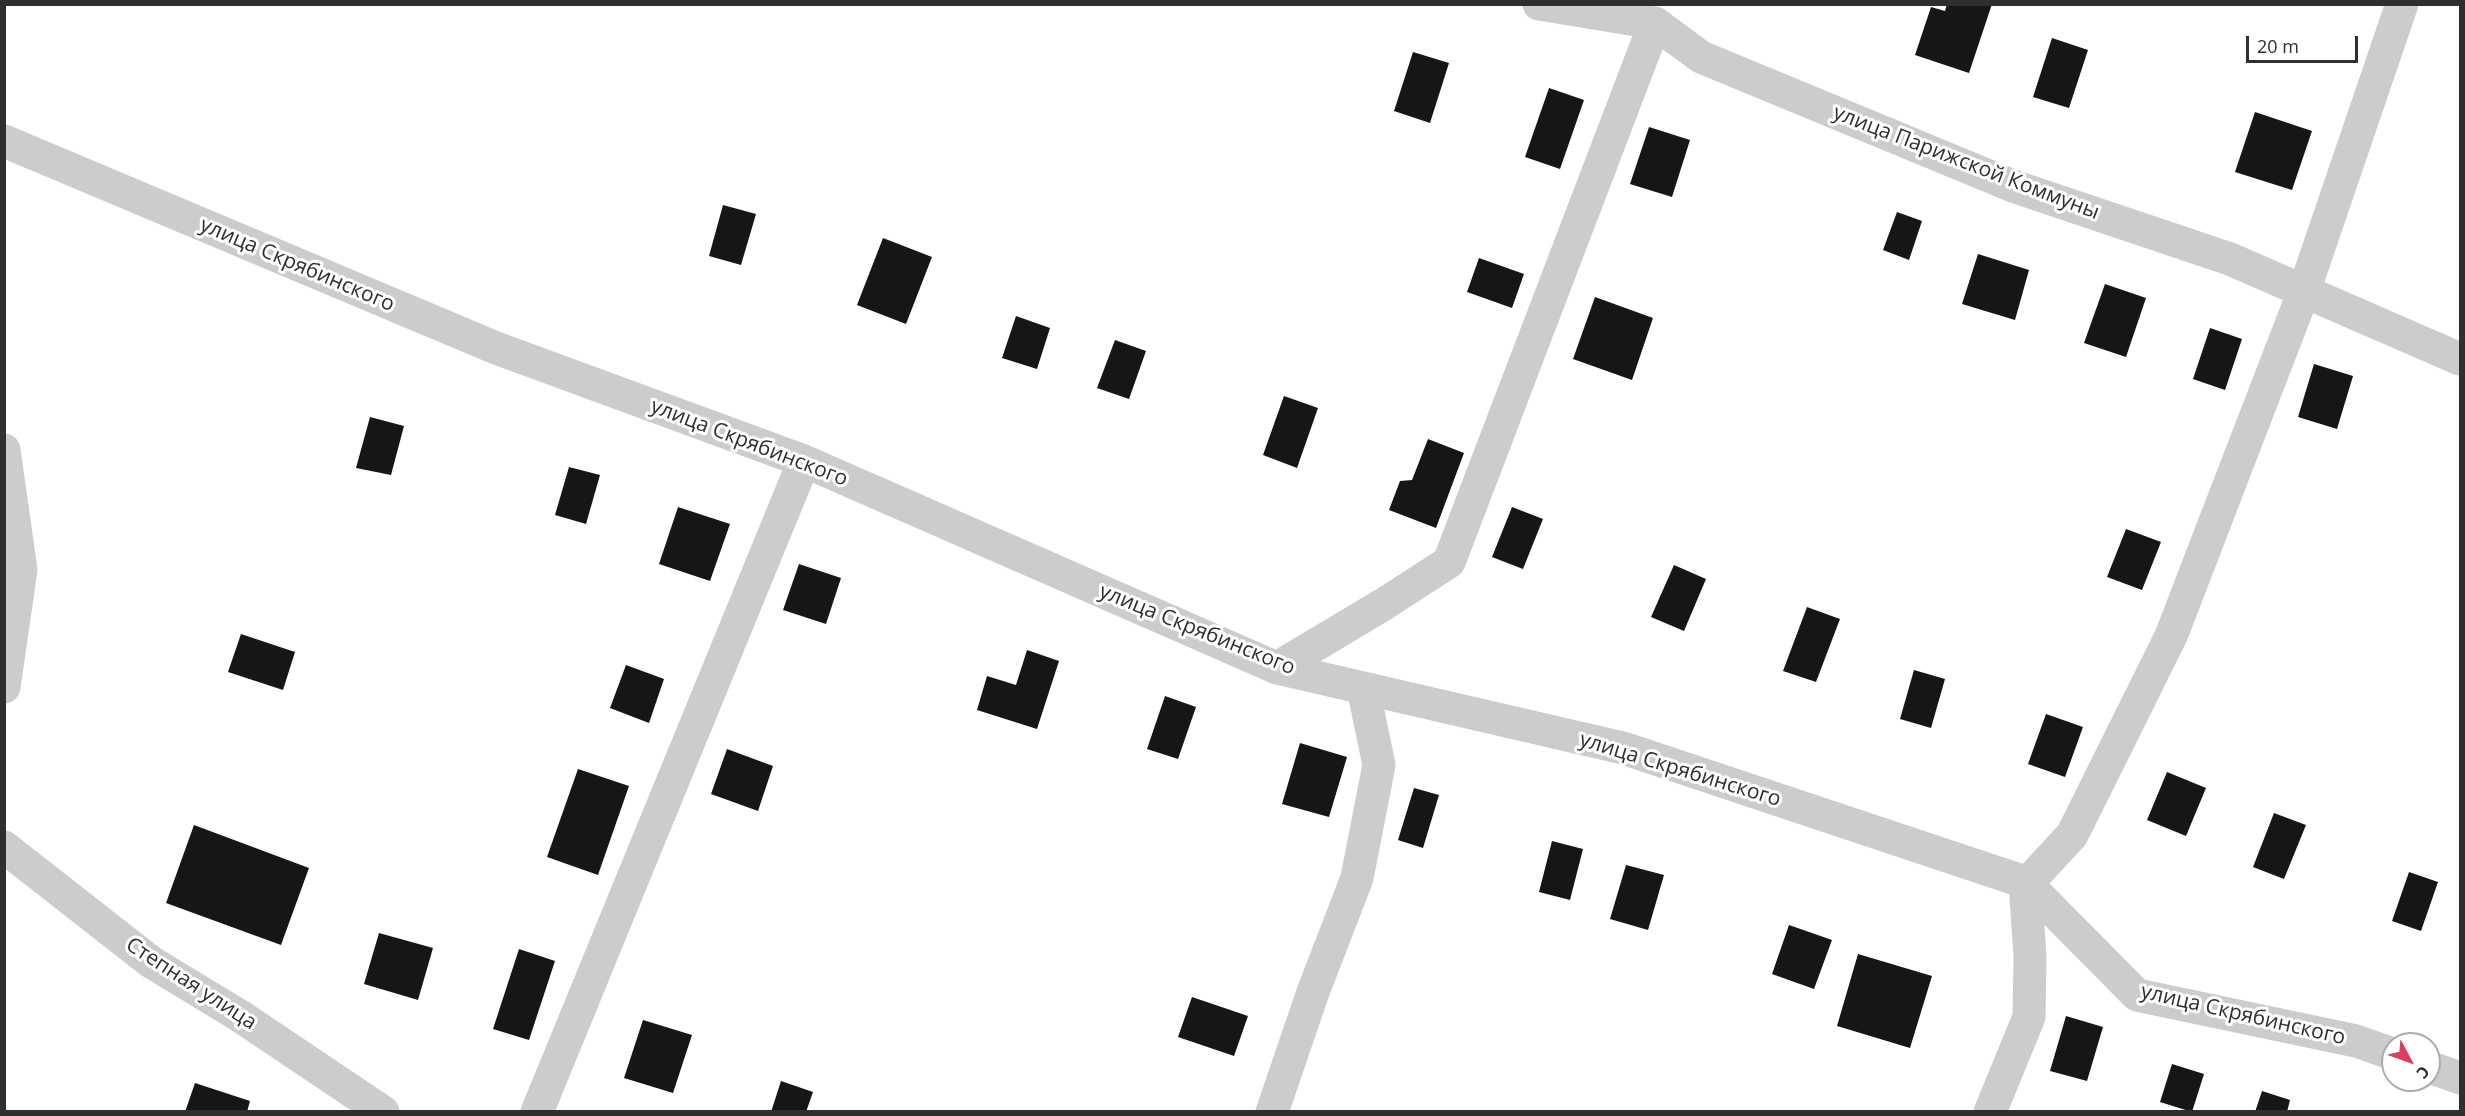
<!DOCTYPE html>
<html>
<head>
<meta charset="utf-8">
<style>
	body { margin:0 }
	#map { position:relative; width:2465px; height:1116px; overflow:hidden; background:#fff; font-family:"Open Sans",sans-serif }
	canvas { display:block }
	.frame { position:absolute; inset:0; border:6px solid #2f2f2f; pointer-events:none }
	.north { position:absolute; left:2381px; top:1032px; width:60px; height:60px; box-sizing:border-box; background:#fff; border:2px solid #acacac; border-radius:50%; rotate:131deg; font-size:16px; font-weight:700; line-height:24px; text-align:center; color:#2f2f2f }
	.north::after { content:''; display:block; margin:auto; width:21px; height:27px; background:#db3c5f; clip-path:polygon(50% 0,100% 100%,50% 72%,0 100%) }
	.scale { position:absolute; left:2246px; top:36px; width:112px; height:27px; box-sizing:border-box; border:3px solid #2f2f2f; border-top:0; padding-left:8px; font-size:18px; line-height:21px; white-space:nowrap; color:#2f2f2f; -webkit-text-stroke:4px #fff; paint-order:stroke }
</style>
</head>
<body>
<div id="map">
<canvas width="2465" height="1116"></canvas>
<div class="frame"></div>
<div class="north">С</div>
<div class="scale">20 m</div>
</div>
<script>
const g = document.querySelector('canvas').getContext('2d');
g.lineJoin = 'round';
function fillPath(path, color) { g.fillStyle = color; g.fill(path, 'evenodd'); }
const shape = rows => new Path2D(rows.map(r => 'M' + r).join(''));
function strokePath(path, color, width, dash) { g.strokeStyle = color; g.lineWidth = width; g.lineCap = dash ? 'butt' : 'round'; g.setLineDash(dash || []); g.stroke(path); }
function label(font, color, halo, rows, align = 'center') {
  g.font = font + ' "Open Sans",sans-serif'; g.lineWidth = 6; g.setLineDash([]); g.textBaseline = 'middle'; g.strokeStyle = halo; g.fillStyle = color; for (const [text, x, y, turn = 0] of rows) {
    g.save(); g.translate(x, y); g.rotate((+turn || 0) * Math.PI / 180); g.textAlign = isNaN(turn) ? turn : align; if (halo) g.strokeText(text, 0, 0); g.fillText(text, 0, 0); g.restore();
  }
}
fillPath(shape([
	[1947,4,1992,4,1969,73,1915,55,1931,7,1945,11],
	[2052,38,2088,50,2069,108,2033,97],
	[1413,52,1449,63,1430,123,1394,111],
	[1549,88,1584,100,1560,169,1525,157],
	[2255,112,2312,131,2292,190,2235,172],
	[1649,127,1690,140,1672,197,1630,184],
	[723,205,756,214,741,265,709,256],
	[1897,212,1922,221,1909,260,1883,250],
	[883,238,932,257,906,324,857,305],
	[1978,254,2029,270,2015,320,1962,304],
	[1479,258,1524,274,1512,308,1467,292],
	[2105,284,2146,298,2126,357,2084,343],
	[1595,297,1653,318,1632,380,1573,359],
	[1016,316,1050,328,1037,369,1002,358],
	[2210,328,2242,339,2225,390,2193,379],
	[1115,340,1146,351,1129,399,1097,388],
	[2314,364,2353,376,2337,429,2298,417],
	[1284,396,1318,408,1297,468,1263,455],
	[370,417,404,426,391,475,356,468],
	[1428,439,1464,453,1436,528,1389,510,1400,481,1412,480],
	[569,467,600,475,586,524,555,515],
	[678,507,730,524,710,581,659,564],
	[1512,507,1543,519,1523,569,1492,557],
	[2126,529,2161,542,2142,590,2107,577],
	[799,564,841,578,826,624,783,610],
	[1674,565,1706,579,1684,631,1651,617],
	[1807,607,1840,619,1816,682,1783,671],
	[241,634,295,652,283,690,228,672],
	[1027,650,1059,661,1037,729,977,710,987,676,1016,685],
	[626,665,664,679,649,723,610,708],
	[1914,670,1945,679,1931,728,1900,719],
	[1165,696,1196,707,1178,759,1147,749],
	[2046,714,2083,727,2065,777,2028,764],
	[1300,743,1347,757,1329,817,1282,804],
	[727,749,773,766,758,811,711,794],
	[578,769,629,786,598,875,547,857],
	[2167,772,2206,788,2186,836,2147,820],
	[1414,788,1439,795,1423,848,1398,840],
	[2274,813,2306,825,2284,879,2253,867],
	[194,825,309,868,281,945,166,903],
	[1552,841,1583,849,1570,900,1539,892],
	[1626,865,1664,875,1648,930,1610,919],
	[2409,872,2438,882,2421,931,2392,921],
	[1789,925,1832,940,1814,989,1772,974],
	[379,933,433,948,418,1000,364,984],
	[519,949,555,961,529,1040,493,1029],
	[1858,954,1932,976,1910,1048,1837,1026],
	[1192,997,1248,1016,1234,1056,1178,1037],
	[2066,1016,2103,1027,2087,1081,2050,1071],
	[643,1020,692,1035,673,1093,624,1078],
	[2172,1064,2204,1074,2192,1112,2160,1102],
	[781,1081,813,1092,806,1112,771,1112],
	[195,1083,250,1101,247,1112,185,1112],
	[2262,1091,2290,1100,2287,1112,2255,1112]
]), '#161616');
strokePath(shape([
	[1539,4,1655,23,1701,57,2013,186,2230,259,2460,359],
	[4,141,496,348,804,461,1277,668,1623,748,2025,882,2137,995,2356,1041,2393,1054],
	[4,450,21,570,4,687],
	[1277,668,1384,604,1449,562,1655,23],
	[4,847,151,962,240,1016,383,1112],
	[2429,1067,2460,1078],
	[537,1112,804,461],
	[1272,1112,1313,992,1357,878,1379,765,1363,688],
	[1990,1112,2029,1017,2030,957,2025,882,2033,877,2072,835,2171,636,2304,291,2402,4]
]), '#ccc', 33);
label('21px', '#2f2f2f', '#fff', [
	["улица Парижской Коммуны",1966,163,21],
	["улица Скрябинского",297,265,23],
	["улица Скрябинского",749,443,21],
	["улица Скрябинского",1197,630,22],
	["улица Скрябинского",1680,770,17],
	["Степная улица",191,984,33],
	["улица Скрябинского",2243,1015,13]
]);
</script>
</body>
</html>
